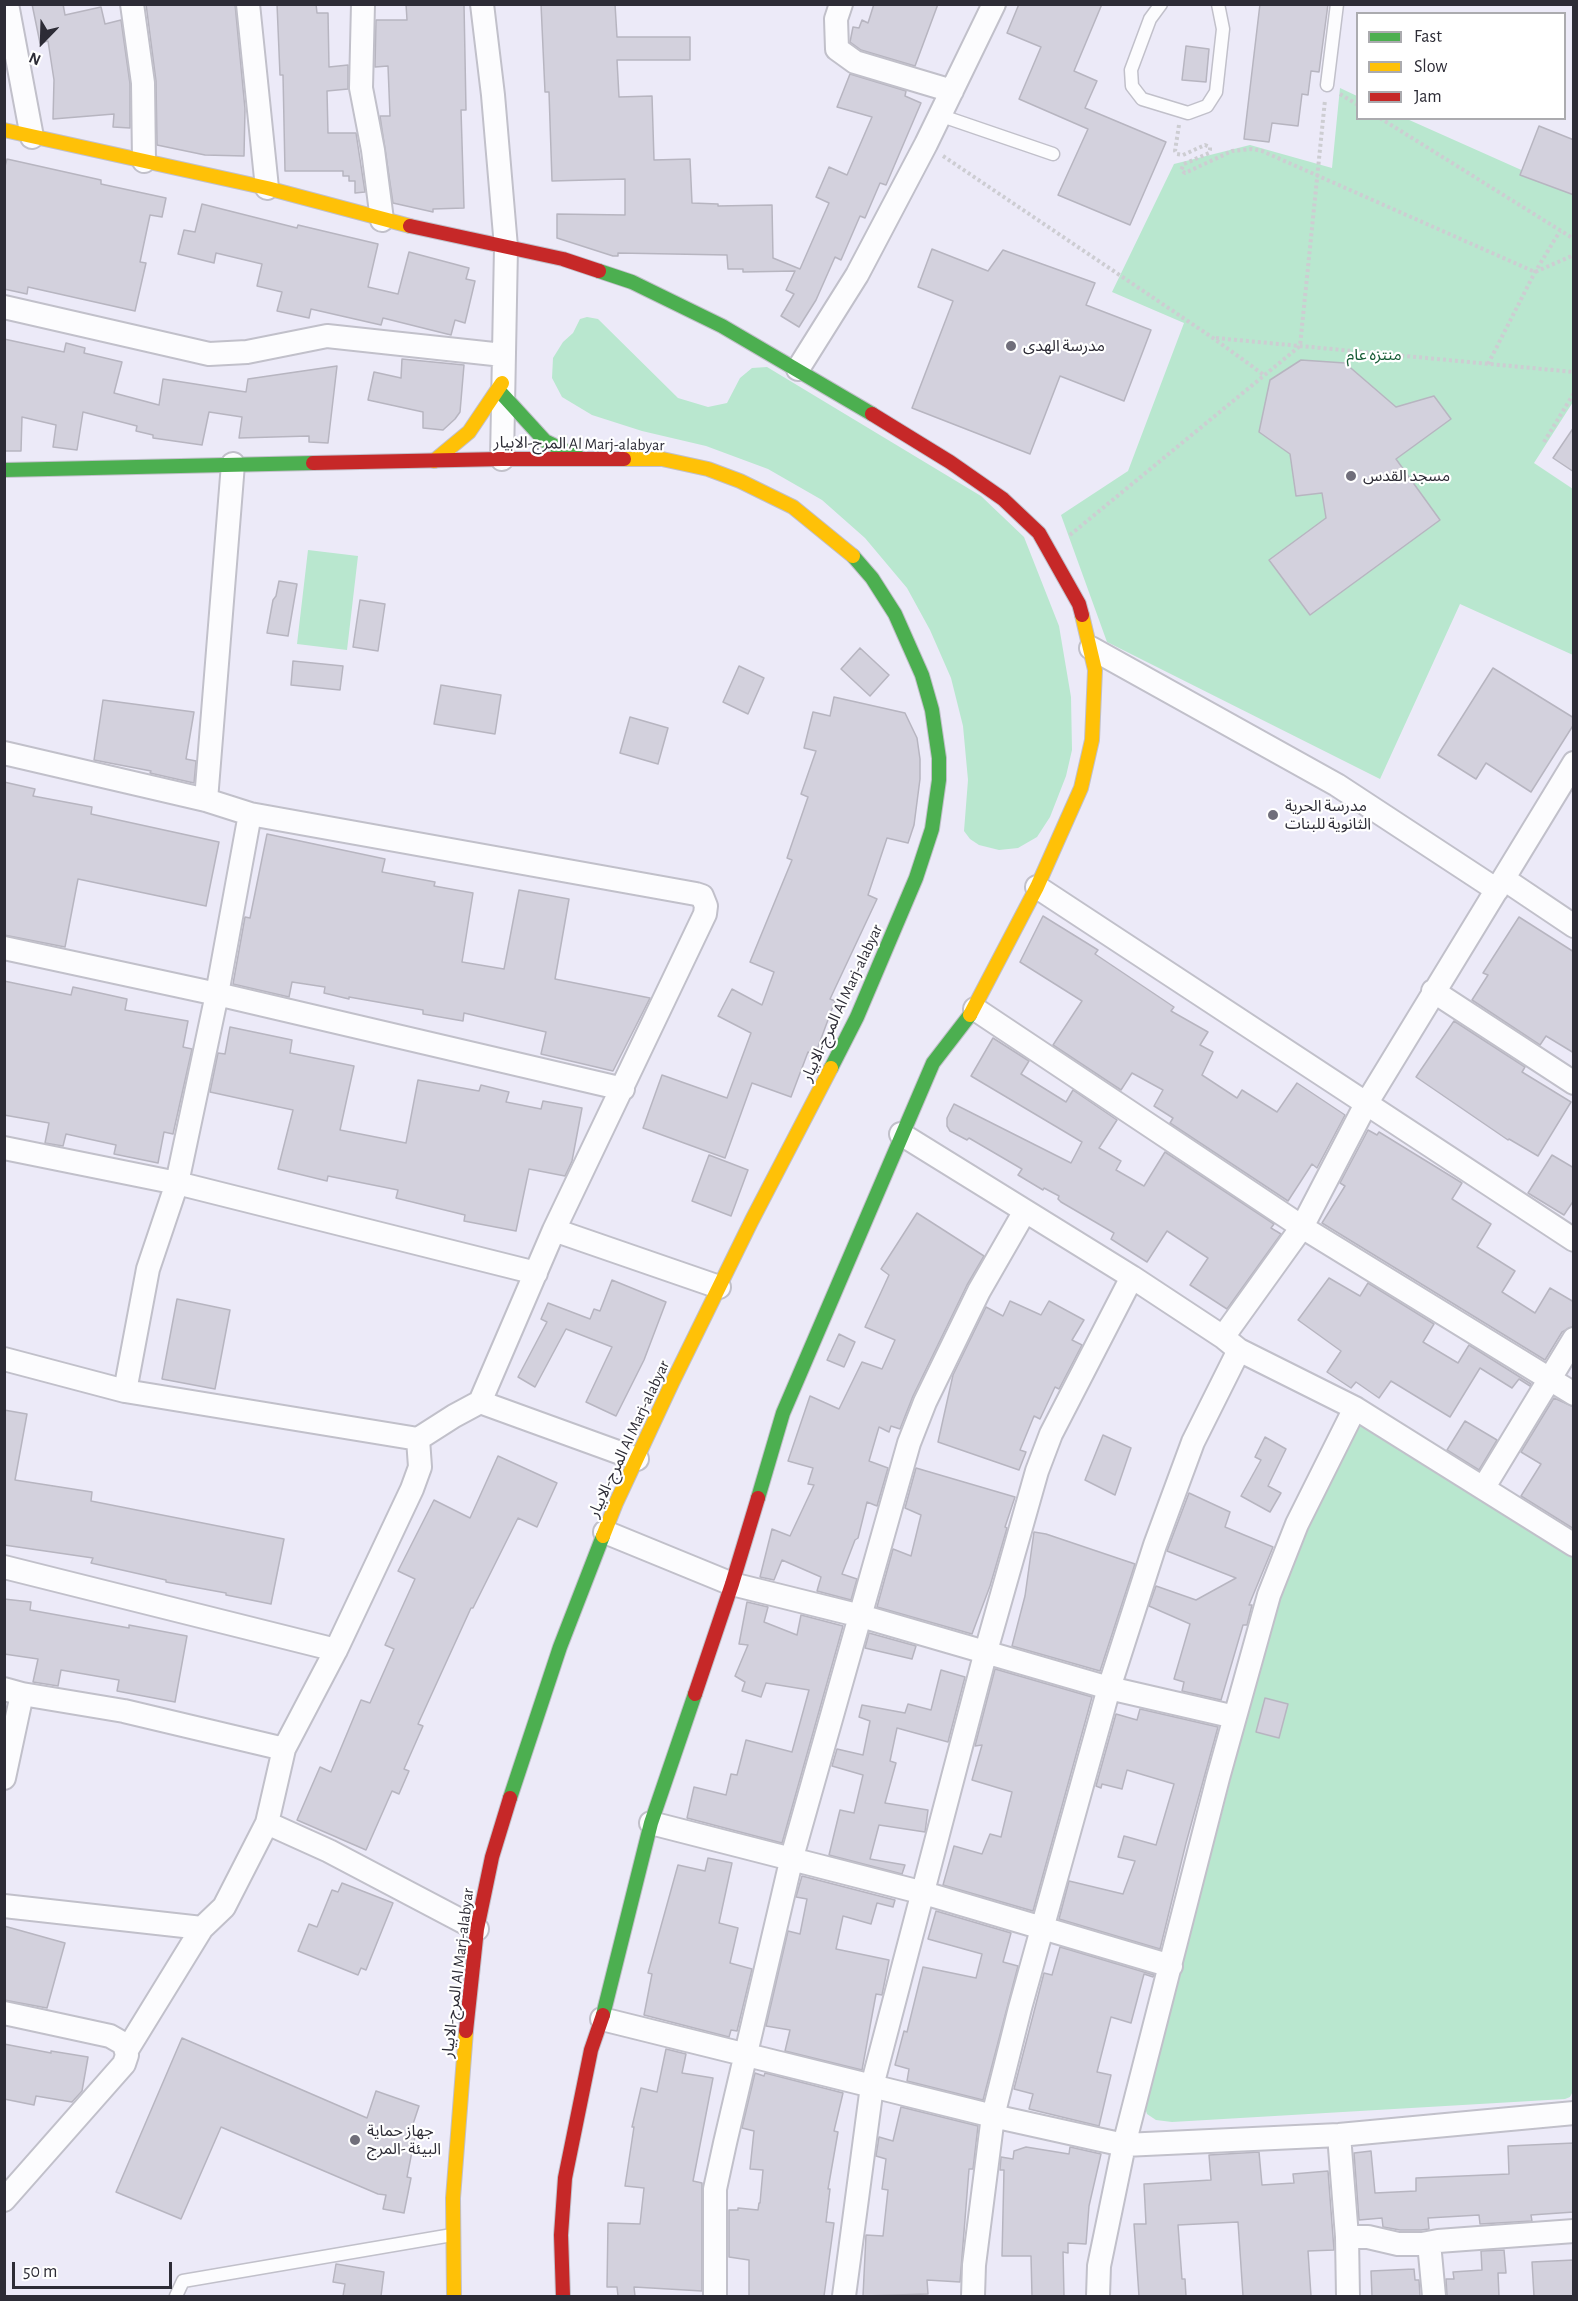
<!DOCTYPE html>
<html>
<head>
<meta charset="utf-8">
<style>
	body { margin:0 }
	#map { position:relative; width:1578px; height:2301px; overflow:hidden; background:#eceaf8; font-family:"Alegreya Sans",sans-serif }
	canvas { display:block }
	.frame { position:absolute; inset:0; border:6px solid #2d2c36; pointer-events:none }
	.legend { position:absolute; left:1356px; top:12px; width:210px; height:108px; box-sizing:border-box; background:#fff; border:2px solid #ababaf; margin:0; padding:8px 10px; list-style:none; font-size:18px; color:#2d2c36 }
	.legend li { display:flex; align-items:center; gap:12px; height:30px }
	.legend b { width:30px; border:2px solid #ababaf }
	.north { position:absolute; left:12px; top:12px; width:60px; height:60px; -webkit-text-stroke:4px #fff; paint-order:stroke; rotate:203deg; font-size:16px; font-weight:700; line-height:24px; text-align:center; color:#2d2c36 }
	.north::after { content:''; display:block; margin:auto; width:21px; height:27px; background:#2d2c36; clip-path:polygon(50% 0,100% 100%,50% 72%,0 100%) }
	.scale { position:absolute; left:12px; top:2262px; width:160px; height:27px; box-sizing:border-box; border:3px solid #2d2c36; border-top:0; padding-left:8px; font-size:18px; line-height:21px; white-space:nowrap; color:#2d2c36; -webkit-text-stroke:4px #fff; paint-order:stroke }
</style>
</head>
<body>
<div id="map">
<canvas width="1578" height="2301"></canvas>
<div class="frame"></div>
<ul class="legend">
<li><b style="height:8px;background:#4caf50"></b>Fast</li>
<li><b style="height:8px;background:#ffc107"></b>Slow</li>
<li><b style="height:8px;background:#c62828"></b>Jam</li>
</ul>
<div class="north">N</div>
<div class="scale">50 m</div>
</div>
<script>
const g = document.querySelector('canvas').getContext('2d');
g.lineJoin = 'round';
function fillPath(path, color) { g.fillStyle = color; g.fill(path, 'evenodd'); }
const shape = rows => new Path2D(rows.map(r => 'M' + r).join(''));
function strokePath(path, color, width, dash) { g.strokeStyle = color; g.lineWidth = width; g.lineCap = dash ? 'butt' : 'round'; g.setLineDash(dash || []); g.stroke(path); }
function label(font, color, halo, rows, align = 'center') {
  g.font = font + ' "Alegreya Sans","Noto Sans Arabic",sans-serif'; g.lineWidth = 4.5; g.setLineDash([]); g.textBaseline = 'middle'; g.strokeStyle = halo; g.fillStyle = color; for (const [text, x, y, turn = 0] of rows) {
    g.save(); g.translate(x, y); g.rotate((+turn || 0) * Math.PI / 180); g.textAlign = isNaN(turn) ? turn : align; if (halo) g.strokeText(text, 0, 0); g.fillText(text, 0, 0); g.restore();
  }
}
fillPath(shape([
	[1340,88,1357,96,1358,118,1407,119,1573,193,1573,402,1534,463,1573,489,1573,655,1460,604,1380,779,1107,642,1061,515,1128,471,1184,323,1112,292,1174,164,1250,145,1332,168],
	[587,317,598,319,678,398,708,407,727,403,740,378,752,368,767,367,981,496,1024,537,1059,626,1071,697,1072,750,1066,776,1050,817,1037,837,1018,848,999,850,979,845,970,839,964,831,968,780,963,726,951,678,930,630,907,588,865,538,822,500,768,469,706,446,642,431,592,415,562,397,552,378,553,358,563,342,573,333,580,319],
	[308,550,358,556,347,650,297,644],
	[1355,1421,1573,1550,1573,2091,1570,2097,1565,2099,1172,2122,1156,2120,1147,2114,1144,2105,1222,1813,1273,1612,1307,1514]
]), '#b9e7cf');
const building = shape([
	[32,4,63,4,65,15,101,7,105,24,121,20,130,84,130,128,113,127,114,114,53,119,54,80,48,41,40,43,32,4],
	[146,4,235,4,245,109,244,156,205,155,157,145,156,81,146,4],
	[277,4,316,4,317,13,328,13,329,67,348,65,348,89,327,91,328,133,356,133,365,192,355,193,355,181,349,181,349,176,343,176,343,171,285,171,283,75,280,75,277,4],
	[406,4,464,4,466,110,461,110,464,208,433,209,433,212,393,203,380,116,390,116,388,66,375,67,376,20,407,20,406,4],
	[541,4,615,4,617,37,690,37,690,60,617,60,619,97,652,96,654,160,690,159,692,203,718,204,718,206,772,205,773,258,800,269,829,203,816,197,829,167,847,175,872,117,837,107,850,74,906,91,905,96,921,103,886,185,880,183,865,218,860,216,841,260,835,257,816,300,799,327,781,316,794,294,786,290,795,271,743,272,743,269,728,269,727,255,618,253,618,256,613,256,557,238,557,214,625,215,625,179,552,181,549,92,545,92,541,4],
	[874,4,938,4,915,66,861,50,850,42,853,27,859,28,862,20,868,23,874,4],
	[1019,4,1102,4,1074,71,1097,81,1085,108,1166,142,1130,225,1058,195,1088,129,1019,99,1041,47,1007,33,1019,4],
	[1260,4,1328,4,1319,72,1311,71,1308,95,1302,94,1298,126,1272,123,1269,142,1244,139,1260,4],
	[1186,46,1209,49,1206,82,1182,80,1186,46],
	[1539,126,1574,140,1574,195,1520,175,1539,126],
	[7,159,101,180,101,184,166,198,162,217,150,215,140,262,146,263,135,311,28,287,27,294,4,289,4,170,7,159],
	[202,204,297,228,298,225,378,244,368,287,398,294,409,252,469,268,466,279,475,281,465,323,455,320,451,335,383,318,381,325,311,309,309,318,277,311,282,292,257,286,262,264,216,253,214,263,178,254,184,230,195,232,202,204],
	[932,249,988,271,1003,250,1095,283,1086,305,1151,330,1124,401,1060,376,1030,454,912,408,953,301,918,287,932,249],
	[4,339,64,352,66,343,85,348,84,353,122,362,114,393,159,405,163,379,246,392,248,379,337,366,328,443,309,442,309,436,239,438,242,417,209,412,202,445,153,438,153,435,136,431,137,426,83,412,77,450,53,447,56,425,22,417,21,451,4,451,4,339],
	[402,359,464,365,460,412,455,419,443,430,423,428,423,412,368,400,374,372,401,378,402,359],
	[1301,360,1345,363,1396,407,1434,396,1451,419,1396,459,1440,520,1310,615,1269,560,1326,518,1322,493,1296,496,1290,454,1259,432,1270,380,1301,360],
	[1574,427,1574,472,1553,458,1574,427],
	[279,581,297,584,288,636,267,633,273,600,276,596,279,581],
	[360,600,385,604,378,651,353,647,360,600],
	[860,648,889,675,870,696,841,669,860,648],
	[293,661,343,666,340,690,291,685,293,661],
	[739,666,764,678,748,714,723,702,739,666],
	[1493,668,1574,718,1574,724,1531,792,1486,763,1476,779,1438,755,1493,668],
	[441,685,501,695,495,734,434,724,441,685],
	[834,697,905,713,917,738,920,759,920,779,914,825,908,843,887,838,868,895,877,899,830,999,835,1001,815,1055,808,1052,791,1097,752,1083,725,1158,643,1128,662,1075,727,1098,751,1033,718,1016,732,989,762,1005,774,972,750,962,792,860,787,858,808,797,801,794,816,751,804,748,813,712,830,716,834,697],
	[103,700,194,712,186,759,196,761,194,783,150,773,151,771,94,760,103,700],
	[630,717,668,728,658,764,620,753,630,717],
	[4,782,35,789,33,796,92,807,91,814,219,842,206,906,78,879,65,947,4,935,4,782],
	[267,834,385,859,382,872,435,882,434,886,473,893,462,962,504,969,519,890,569,899,555,979,650,998,613,1071,541,1054,546,1032,464,1013,463,1021,423,1014,423,1010,349,997,349,999,324,993,325,987,292,982,289,997,233,984,245,917,250,918,267,834],
	[1043,916,1098,950,1095,954,1174,1007,1171,1011,1208,1032,1200,1045,1213,1052,1202,1075,1237,1098,1242,1090,1277,1112,1297,1083,1345,1115,1317,1168,1312,1164,1288,1201,1170,1123,1173,1118,1154,1106,1163,1090,1132,1073,1121,1090,1053,1045,1082,1001,1020,962,1043,916],
	[1519,917,1574,952,1574,1053,1546,1036,1540,1045,1472,1000,1488,975,1483,973,1519,917],
	[4,981,71,995,73,987,127,999,125,1010,188,1021,183,1047,192,1049,173,1134,164,1132,158,1163,114,1154,116,1145,66,1134,63,1146,45,1143,49,1123,4,1115,4,981],
	[1454,1021,1525,1067,1522,1072,1571,1102,1538,1156,1509,1139,1508,1140,1416,1077,1454,1021],
	[230,1027,292,1040,290,1053,354,1066,340,1130,406,1143,418,1080,479,1091,481,1085,509,1092,506,1102,541,1109,543,1101,582,1108,572,1161,565,1176,529,1169,516,1231,464,1221,465,1215,396,1198,398,1190,328,1176,327,1181,278,1169,293,1110,210,1092,218,1053,225,1054,230,1027],
	[993,1038,1029,1061,1021,1074,1066,1102,1073,1090,1117,1120,1099,1148,1121,1161,1116,1170,1144,1186,1165,1152,1274,1224,1271,1228,1281,1234,1227,1309,1190,1285,1208,1258,1167,1231,1147,1262,1111,1239,1114,1233,1061,1202,1058,1199,1059,1196,1044,1188,1043,1190,1018,1175,1022,1169,969,1138,967,1140,950,1131,947,1126,947,1118,954,1104,1071,1163,1082,1142,971,1076,993,1038],
	[1368,1130,1377,1135,1379,1132,1462,1183,1452,1199,1491,1224,1477,1247,1515,1271,1502,1292,1535,1313,1550,1288,1574,1302,1574,1326,1562,1332,1545,1360,1322,1223,1345,1186,1340,1183,1368,1130],
	[709,1155,748,1170,731,1216,692,1201,709,1155],
	[1552,1155,1574,1168,1574,1200,1564,1215,1528,1193,1552,1155],
	[917,1213,984,1256,967,1285,913,1396,900,1429,891,1426,889,1432,879,1427,869,1461,888,1468,877,1506,867,1502,858,1538,855,1540,842,1574,857,1579,851,1600,817,1591,821,1577,782,1560,774,1580,760,1577,772,1529,790,1536,814,1485,808,1484,813,1468,788,1461,810,1396,839,1409,862,1362,882,1369,895,1340,865,1327,889,1275,881,1269,917,1213],
	[1329,1278,1360,1296,1368,1283,1434,1324,1423,1342,1458,1363,1469,1345,1531,1384,1530,1386,1519,1379,1512,1388,1480,1368,1450,1417,1391,1381,1379,1398,1356,1382,1351,1388,1327,1372,1341,1351,1298,1320,1329,1278],
	[612,1280,666,1302,644,1360,616,1416,586,1402,612,1347,566,1329,535,1387,518,1377,547,1322,541,1319,548,1303,590,1319,594,1309,600,1311,612,1280],
	[177,1299,230,1310,215,1389,162,1379,177,1299],
	[1010,1301,1041,1315,1049,1301,1084,1320,1072,1340,1082,1345,1059,1389,1055,1387,1040,1419,1034,1416,1020,1450,1026,1452,1019,1470,938,1442,953,1375,986,1307,1003,1316,1010,1301],
	[839,1334,855,1342,844,1367,827,1360,839,1334],
	[1554,1398,1574,1407,1574,1529,1521,1496,1541,1464,1521,1452,1554,1398],
	[4,1410,27,1414,15,1480,92,1492,91,1501,284,1539,271,1604,226,1595,226,1593,166,1582,166,1580,91,1563,93,1558,4,1545,4,1410],
	[1465,1421,1497,1440,1479,1470,1447,1450,1465,1421],
	[1103,1435,1131,1448,1115,1495,1085,1480,1103,1435],
	[1265,1437,1286,1449,1268,1486,1281,1493,1270,1512,1241,1496,1261,1460,1255,1457,1265,1437],
	[498,1456,557,1483,537,1527,518,1518,473,1608,471,1608,418,1724,423,1726,404,1769,409,1771,399,1794,392,1791,366,1850,297,1820,320,1767,331,1772,361,1700,370,1703,394,1649,385,1645,415,1579,398,1571,434,1500,470,1518,498,1456],
	[916,1468,1015,1497,1005,1527,1007,1528,990,1586,972,1634,877,1607,893,1549,911,1556,921,1515,905,1508,916,1468],
	[1189,1493,1230,1512,1225,1527,1273,1547,1249,1605,1252,1605,1247,1625,1243,1625,1221,1700,1182,1691,1184,1682,1174,1679,1190,1624,1149,1606,1156,1586,1196,1600,1236,1578,1167,1551,1189,1493],
	[1034,1532,1046,1534,1135,1564,1100,1671,1012,1646,1025,1596,1034,1532],
	[4,1599,31,1602,30,1610,129,1628,129,1625,187,1636,175,1702,117,1691,119,1680,61,1670,58,1686,33,1682,38,1659,4,1654,4,1599],
	[747,1602,768,1607,764,1622,797,1635,801,1615,843,1626,782,1843,687,1818,694,1787,726,1795,731,1774,737,1775,746,1740,792,1752,809,1690,766,1683,761,1697,742,1691,745,1682,735,1676,748,1645,739,1644,747,1602],
	[869,1633,916,1646,912,1659,865,1648,869,1633],
	[995,1669,1092,1697,1033,1911,943,1885,954,1846,982,1854,990,1834,1001,1837,1012,1792,972,1780,982,1745,975,1746,995,1669],
	[941,1670,965,1677,948,1742,897,1728,890,1761,896,1763,885,1803,928,1810,925,1832,879,1825,870,1859,905,1865,902,1874,829,1855,840,1810,854,1813,863,1775,832,1766,837,1749,863,1755,870,1721,859,1717,862,1705,905,1713,908,1704,931,1710,941,1670],
	[1265,1698,1288,1704,1279,1738,1256,1732,1265,1698],
	[1140,1709,1218,1727,1186,1843,1160,1949,1059,1919,1069,1881,1123,1894,1135,1861,1118,1857,1124,1836,1156,1845,1174,1784,1127,1770,1122,1789,1102,1784,1101,1788,1096,1786,1116,1714,1137,1720,1140,1709],
	[708,1858,732,1863,719,1923,738,1928,730,1963,752,1969,737,2031,731,2030,729,2037,644,2015,652,1974,648,1973,678,1865,705,1871,708,1858],
	[802,1876,895,1900,893,1907,877,1903,871,1924,843,1916,836,1949,889,1960,882,1995,876,1994,862,2070,785,2051,790,2030,766,2026,788,1931,800,1934,807,1899,796,1897,802,1876],
	[342,1883,393,1903,366,1970,361,1968,358,1975,298,1951,309,1924,317,1927,332,1890,338,1892,342,1883],
	[936,1911,1011,1933,1003,1962,1018,1966,983,2100,907,2081,909,2069,895,2065,904,2031,907,2032,923,1967,976,1978,982,1954,928,1939,936,1911],
	[4,1926,65,1943,47,2008,4,2000,4,1926],
	[1060,1947,1154,1975,1153,1977,1144,1974,1131,2023,1111,2017,1097,2072,1111,2075,1099,2126,1029,2109,1033,2094,1014,2089,1044,1973,1052,1975,1060,1947],
	[182,2038,367,2118,376,2091,419,2106,411,2130,416,2131,407,2177,411,2178,404,2213,383,2209,386,2195,378,2194,221,2127,181,2219,116,2192,182,2038],
	[4,2044,51,2053,51,2051,88,2057,82,2091,72,2102,36,2096,34,2105,4,2099,4,2044],
	[666,2049,686,2054,682,2073,713,2078,693,2181,702,2183,702,2291,634,2287,635,2296,618,2296,617,2287,607,2287,608,2223,640,2224,644,2188,625,2186,634,2127,632,2127,641,2088,657,2092,666,2049],
	[755,2073,764,2076,765,2073,843,2093,834,2131,838,2132,828,2189,830,2189,826,2222,834,2223,824,2296,749,2296,749,2260,729,2257,729,2210,738,2210,738,2208,758,2210,759,2203,760,2203,763,2170,750,2169,754,2131,742,2128,755,2073],
	[901,2107,978,2126,973,2169,969,2169,960,2282,927,2280,928,2294,863,2296,866,2235,883,2236,888,2190,882,2189,886,2159,876,2156,879,2137,893,2141,901,2107],
	[1574,2143,1574,2212,1531,2215,1532,2221,1480,2224,1479,2215,1428,2218,1429,2229,1421,2230,1400,2230,1383,2227,1382,2218,1359,2220,1354,2153,1371,2151,1375,2193,1416,2191,1416,2178,1509,2174,1508,2146,1574,2143],
	[1026,2147,1069,2154,1070,2147,1101,2154,1089,2206,1086,2244,1068,2243,1068,2253,1063,2252,1064,2296,1032,2296,1031,2256,1002,2256,1004,2170,1000,2170,1001,2157,1013,2159,1014,2151,1026,2147],
	[1259,2152,1262,2185,1294,2183,1293,2174,1328,2171,1334,2250,1308,2251,1311,2296,1243,2296,1238,2222,1178,2225,1182,2279,1185,2279,1186,2296,1139,2296,1134,2224,1146,2224,1144,2184,1211,2180,1209,2155,1259,2152],
	[1504,2250,1506,2273,1498,2273,1499,2296,1447,2296,1446,2279,1454,2279,1453,2272,1482,2270,1481,2251,1504,2250],
	[1574,2260,1574,2296,1534,2296,1532,2262,1574,2260],
	[336,2264,384,2272,381,2296,343,2296,345,2284,333,2282,336,2264],
	[1414,2269,1415,2280,1419,2280,1420,2296,1372,2296,1371,2271,1414,2269]
]);
fillPath(building, '#d3d1dd');
strokePath(building, '#b7b5c0', 1.5);
const lane = shape([
	[1161,4,1150,19,1131,70,1132,86,1142,99,1188,113,1207,106,1216,92,1223,29,1218,4],
	[1327,85,1337,4],
	[939,115,1053,154],
	[176,2296,183,2281,452,2235]
]);
const street = shape([
	[7,4,32,137],
	[132,4,143,83,144,161],
	[248,4,267,188],
	[363,4,361,88,373,150,382,220],
	[482,4,493,95,506,247,502,459],
	[841,4,836,19,837,49,855,62,952,91],
	[4,307,209,354,247,352,327,336,503,355],
	[798,369,857,275,926,144,994,4],
	[1091,648,1337,785,1497,890],
	[4,753,206,800,250,814,696,894,702,896,706,906,705,914,554,1230,480,1402,454,1416,418,1439,125,1391,4,1359],
	[206,800,233,464],
	[1504,879,1574,926],
	[1037,887,1574,1240],
	[4,948,217,994,623,1089],
	[1433,991,1574,1083],
	[975,1009,1302,1227,1574,1394],
	[901,1134,1132,1277,1223,1337,1239,1350,1355,1408,1574,1545],
	[4,1148,177,1183,536,1273],
	[554,1230,719,1287],
	[1223,1337,1302,1227,1366,1104,1574,763],
	[125,1391,148,1269,177,1183,217,994,250,814],
	[480,1402,637,1459],
	[1484,1487,1574,1339],
	[605,1532,732,1584,861,1616,1109,1688,1235,1717],
	[4,1567,336,1650],
	[4,1689,22,1694,124,1711,284,1749],
	[4,1778,22,1694],
	[267,1823,329,1851,477,1929],
	[651,1823,924,1893,1171,1966],
	[4,1906,202,1928,224,1907,267,1823,284,1749,336,1650,412,1489,420,1467,418,1439],
	[4,2013,110,2036,124,2044,127,2055,124,2064,4,2200],
	[602,2019,993,2116,1124,2145,1339,2135,1574,2113],
	[127,2050,202,1928],
	[1339,2135,1347,2237,1348,2296],
	[1347,2237,1368,2237,1398,2244,1422,2244,1438,2241,1574,2231],
	[1429,2243,1434,2296],
	[715,2296,715,2189,725,2143,792,1857,909,1443,925,1402,979,1291,1025,1211],
	[844,2296,872,2086,986,1651,1037,1471,1051,1434,1132,1277],
	[973,2296,974,2265,993,2116,1020,2008,1109,1688,1155,1545,1193,1442,1239,1350],
	[1098,2296,1099,2266,1124,2145,1218,1778,1269,1595,1297,1524,1355,1408]
]);
const fast = shape([
	[599,271,632,282,722,326,872,414],
	[502,394,545,441,580,458],
	[4,470,313,463],
	[831,1068,857,1017,916,878,932,829,939,780,939,758,932,710,922,675,895,614,872,578,853,556],
	[758,1498,783,1413,933,1063,970,1015],
	[510,1798,560,1647,603,1536],
	[603,2015,651,1823,695,1694]
]);
const slow = shape([
	[4,130,267,188,410,226],
	[624,459,662,459,708,469,740,481,793,507,853,556],
	[434,461,469,432,502,383],
	[970,1015,1037,887,1081,788,1092,740,1095,670,1082,615],
	[603,1536,616,1503,672,1383,752,1220,831,1068],
	[454,2296,453,2198,466,2031]
]);
const jam = shape([
	[410,226,563,259,599,271],
	[872,414,950,462,1003,499,1039,533,1079,604,1082,615],
	[313,463,502,459,624,459],
	[695,1694,732,1584,758,1498],
	[466,2031,477,1929,492,1857,510,1798],
	[563,2296,561,2235,565,2178,591,2050,603,2015]
]);
strokePath(lane, '#c1c0ca', 15);
strokePath(street, '#c1c0ca', 26);
strokePath(fast, '#c1c0ca', 16);
strokePath(slow, '#c1c0ca', 16);
strokePath(jam, '#c1c0ca', 16);
strokePath(shape([
	[1340,94,1358,105],
	[1380,118,1574,239],
	[1179,125,1175,151,1177,154,1183,155,1205,145,1210,147,1210,150,1209,153,1184,164,1181,170,1185,173,1232,151,1252,149,1262,151,1535,272,1574,255],
	[943,156,1213,338,1264,375],
	[1216,338,1574,372],
	[1488,364,1535,272,1560,231],
	[1544,442,1574,393],
	[1070,535,1300,346,1325,100]
]), '#cdcdd2', 4, [3, 3]);
strokePath(lane, '#fcfcfe', 12);
strokePath(street, '#fcfcfe', 22);
strokePath(fast, '#4caf50', 14);
strokePath(slow, '#ffc107', 14);
strokePath(jam, '#c62828', 14);
for (const [x, y, r, color] of [
	[1011,346,6,"#706e7a"],
	[1351,476,6,"#706e7a"],
	[1273,815,6,"#706e7a"],
	[355,2140,6,"#706e7a"]
]) { const dot = new Path2D(); dot.arc(x, y, r, 0, 2 * Math.PI); g.fillStyle = color; g.fill(dot); strokePath(dot, '#fff', 2); }
label('16px', '#2d2c36', '#fff', [
	["مدرسة الهدى",1023,346],
	["مسجد القدس",1363,476],
	["مدرسة الحرية",1285,806],
	["الثانوية للبنات",1285,824],
	["جهاز حماية",367,2131],
	["البيئة -المرج",367,2149]
], 'left');
label('16px', '#165b35', '#fff', [
	["منتزه عام",1374,355]
]);
label('16px', '#2d2c36', '#fff', [
	["المرج-الابيار Al Marj-alabyar",579,444,1],
	["المرج-الابيار Al Marj-alabyar",842,1003,-65],
	["المرج-الابيار Al Marj-alabyar",629,1439,-65],
	["المرج-الابيار Al Marj-alabyar",458,1973,-83]
]);
</script>
</body>
</html>
